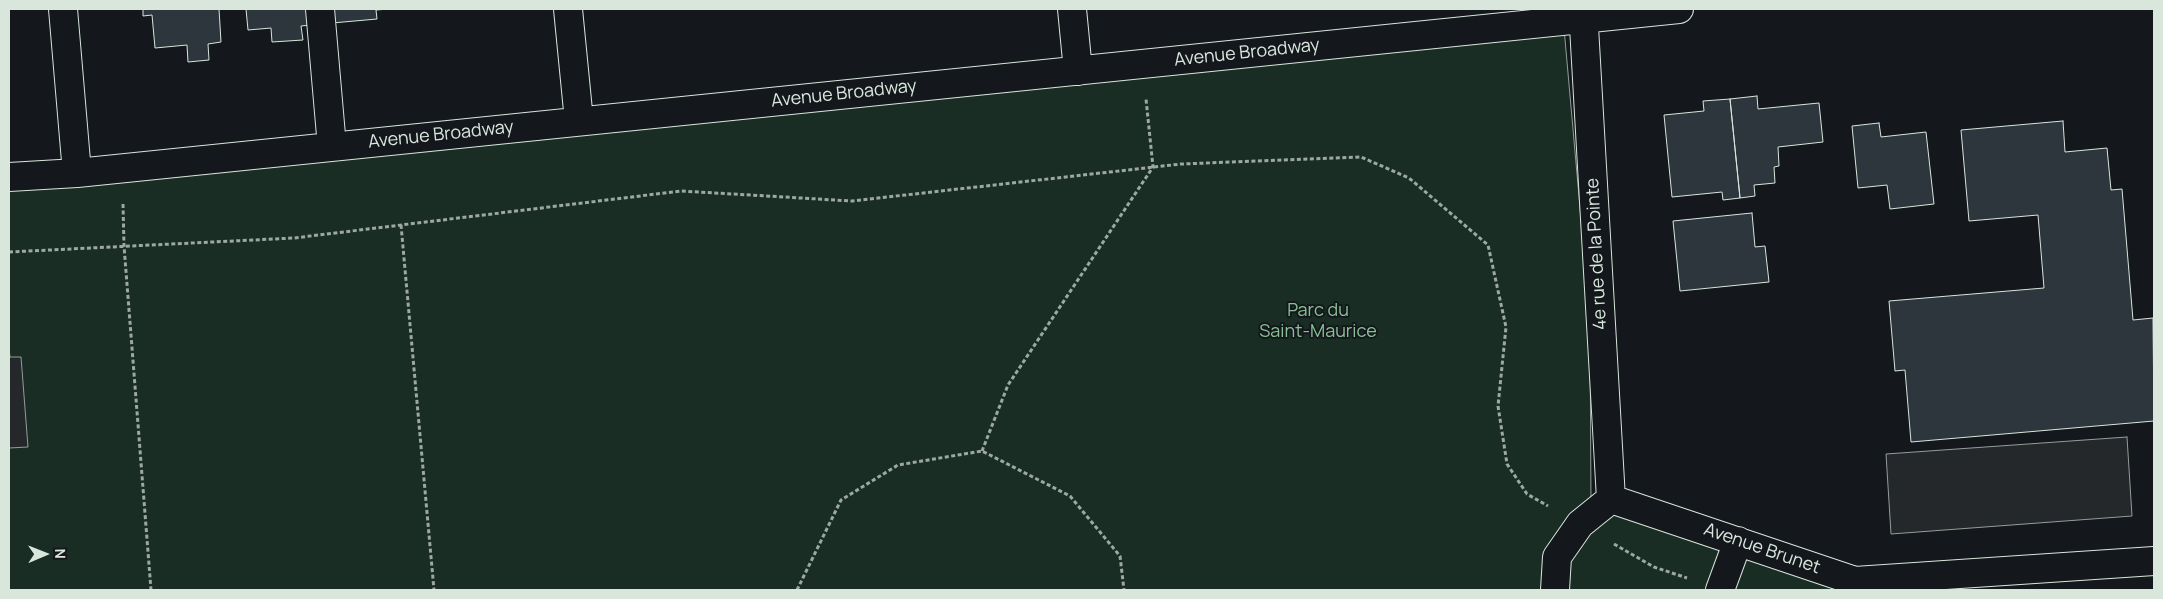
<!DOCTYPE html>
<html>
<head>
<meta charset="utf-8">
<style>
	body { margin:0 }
	#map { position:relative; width:2163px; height:599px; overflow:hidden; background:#14181c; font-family:Manrope,sans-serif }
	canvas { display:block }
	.frame { position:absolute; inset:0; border:10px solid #d8e6dc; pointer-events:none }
	.north { position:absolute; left:20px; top:529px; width:50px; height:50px; -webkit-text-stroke:4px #14181c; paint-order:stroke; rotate:89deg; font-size:14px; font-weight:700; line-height:20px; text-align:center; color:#d8e6dc }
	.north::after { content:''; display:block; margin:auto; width:18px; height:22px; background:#d8e6dc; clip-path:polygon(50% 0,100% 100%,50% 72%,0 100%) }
</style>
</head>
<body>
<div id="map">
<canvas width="2163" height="599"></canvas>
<div class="frame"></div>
<div class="north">N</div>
</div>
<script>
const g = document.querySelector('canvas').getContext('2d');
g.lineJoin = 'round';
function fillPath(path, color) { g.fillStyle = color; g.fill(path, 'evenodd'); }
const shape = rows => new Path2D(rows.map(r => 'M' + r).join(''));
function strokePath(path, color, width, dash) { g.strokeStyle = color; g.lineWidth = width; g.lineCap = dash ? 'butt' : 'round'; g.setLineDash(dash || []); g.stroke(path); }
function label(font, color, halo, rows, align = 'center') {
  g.font = font + ' Manrope,sans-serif'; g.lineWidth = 4; g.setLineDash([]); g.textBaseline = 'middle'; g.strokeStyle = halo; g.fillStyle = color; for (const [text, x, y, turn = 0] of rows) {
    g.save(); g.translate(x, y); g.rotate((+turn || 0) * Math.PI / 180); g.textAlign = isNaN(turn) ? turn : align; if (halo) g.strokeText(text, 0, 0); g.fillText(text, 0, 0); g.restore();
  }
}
const green = shape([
	[1564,28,1590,320,1591,505,1868,590,9,590,9,187,1564,28]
]);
fillPath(green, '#1a2d24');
strokePath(green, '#939e99', 1);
const parking = shape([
	[9,349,10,357,21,357,28,447,9,448,9,349],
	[2127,437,2132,516,1891,534,1886,454,2127,437]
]);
fillPath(parking, '#24282b');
strokePath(parking, '#939e99', 1);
const building = shape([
	[143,9,219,9,221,42,208,44,209,60,188,62,187,45,155,48,152,15,143,16,143,9],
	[246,9,319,9,320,24,301,26,303,40,272,42,271,28,248,30,246,9],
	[330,9,389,9,376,10,377,19,332,23,330,9],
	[1757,96,1758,109,1819,103,1823,142,1778,147,1779,166,1774,167,1775,183,1754,185,1755,196,1740,198,1730,99,1757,96],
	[1730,99,1740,198,1723,200,1722,192,1672,197,1664,115,1704,111,1703,101,1730,99],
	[2063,121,2065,152,2107,148,2111,190,2122,189,2133,320,2153,318,2154,421,1911,442,1905,370,1895,371,1889,301,2044,288,2038,215,1969,221,1961,130,2063,121],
	[1879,123,1881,137,1926,132,1934,204,1890,209,1887,185,1858,188,1852,126,1879,123],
	[1752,213,1755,247,1765,246,1769,282,1680,291,1673,221,1752,213]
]);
fillPath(building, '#2c363c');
strokePath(building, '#d8e6dc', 1);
const minor = shape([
	[63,9,77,173],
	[320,9,332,147],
	[568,9,579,121],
	[1072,9,1078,71],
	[1583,9,1611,499],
	[9,177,77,173,1679,9],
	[1611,499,1855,581,2154,561],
	[1555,590,1557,557,1580,524,1611,499],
	[1720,590,1738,541]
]);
strokePath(minor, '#d8e6dc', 30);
strokePath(shape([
	[123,204,124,246,151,590],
	[401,225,434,590],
	[9,252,294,238,681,191,852,201,1181,164,1361,157,1409,178,1488,245,1506,327,1498,406,1507,464,1527,494,1548,506],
	[982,451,1008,385,1153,167,1146,99],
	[1614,544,1654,567,1687,578],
	[797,590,841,500,898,465,982,451,1070,496,1120,556,1124,590]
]), '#9da8a2', 3, [4, 2.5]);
strokePath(minor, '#14181c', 28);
label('18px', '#d8e6dc', '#14181c', [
	["Avenue Broadway",1247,53,-6],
	["Avenue Broadway",844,94,-6],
	["Avenue Broadway",441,135,-6],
	["4e rue de la Pointe",1597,254,-93],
	["Avenue Brunet",1762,549,19]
]);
label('18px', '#8ac095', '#14181c', [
	["Parc du",1318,311],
	["Saint-Maurice",1318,332]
]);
</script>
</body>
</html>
